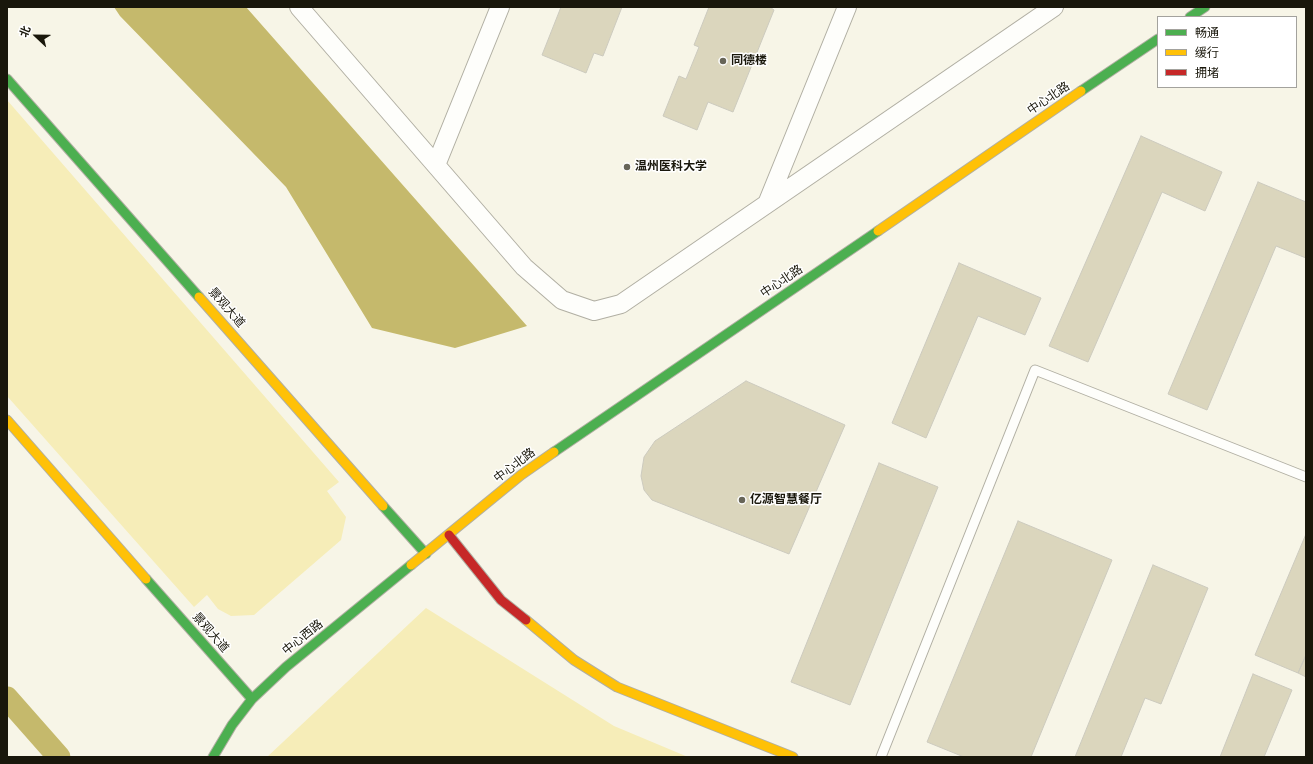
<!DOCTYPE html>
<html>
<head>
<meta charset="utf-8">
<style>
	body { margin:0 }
	#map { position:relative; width:1313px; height:764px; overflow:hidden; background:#f7f5e7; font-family:Jost,"Noto Sans SC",sans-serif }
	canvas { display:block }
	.frame { position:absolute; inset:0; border:8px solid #19170b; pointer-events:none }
	.legend { position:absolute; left:1157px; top:16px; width:140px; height:72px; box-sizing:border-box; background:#fff; border:1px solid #a3a29d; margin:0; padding:5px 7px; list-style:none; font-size:12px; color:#19170b }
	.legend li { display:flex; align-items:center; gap:8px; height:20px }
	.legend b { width:20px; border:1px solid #a3a29d }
	.north { position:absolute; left:16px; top:16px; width:40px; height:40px; -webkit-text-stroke:3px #fff; paint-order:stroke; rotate:292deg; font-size:11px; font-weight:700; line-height:16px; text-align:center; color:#19170b }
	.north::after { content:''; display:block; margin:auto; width:14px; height:18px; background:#19170b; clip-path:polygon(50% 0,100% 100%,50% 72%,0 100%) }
</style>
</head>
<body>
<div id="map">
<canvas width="1313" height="764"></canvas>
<div class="frame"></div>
<ul class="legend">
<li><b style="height:5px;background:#4caf50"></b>畅通</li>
<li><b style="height:5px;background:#ffc107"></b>缓行</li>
<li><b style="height:5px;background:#c62828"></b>拥堵</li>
</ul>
<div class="north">北</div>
</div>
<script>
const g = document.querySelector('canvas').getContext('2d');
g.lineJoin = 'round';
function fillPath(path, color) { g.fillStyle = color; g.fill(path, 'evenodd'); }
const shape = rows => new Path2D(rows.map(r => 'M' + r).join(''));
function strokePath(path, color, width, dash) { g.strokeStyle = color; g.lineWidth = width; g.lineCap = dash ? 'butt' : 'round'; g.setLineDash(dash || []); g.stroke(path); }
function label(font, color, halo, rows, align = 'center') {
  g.font = font + ' Jost,"Noto Sans SC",sans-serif'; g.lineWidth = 3; g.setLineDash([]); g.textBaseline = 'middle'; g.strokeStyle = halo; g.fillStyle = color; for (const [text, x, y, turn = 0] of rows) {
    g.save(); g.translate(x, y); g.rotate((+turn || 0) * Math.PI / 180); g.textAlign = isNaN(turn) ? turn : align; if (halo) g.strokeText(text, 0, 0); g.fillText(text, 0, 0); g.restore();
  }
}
fillPath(shape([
	[7,100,339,482,327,491,346,517,341,540,254,615,231,616,218,609,207,595,194,607,7,396],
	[426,608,614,726,688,757,267,757]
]), '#f6edb8');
fillPath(shape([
	[114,7,246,7,527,326,455,348,372,328,286,187,120,16]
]), '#c5b96c');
strokePath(shape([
	[7,698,59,757]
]), '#c5b96c', 23);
const building = shape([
	[561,7,622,7,603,56,594,53,586,73,542,55,561,7],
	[709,7,770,7,774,10,733,112,708,102,697,130,663,116,679,76,686,79,699,47,694,45,709,7],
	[1141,136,1222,172,1205,211,1162,192,1088,362,1049,346,1141,136],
	[1258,182,1306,202,1306,258,1276,246,1207,410,1168,394,1258,182],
	[959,263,1041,298,1025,335,978,316,926,438,892,423,959,263],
	[746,381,845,425,789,554,652,500,644,490,641,476,644,457,655,441,746,381],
	[879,463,938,487,850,705,791,682,879,463],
	[1018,521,1112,560,1031,757,964,757,927,742,1018,521],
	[1306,534,1306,655,1298,673,1255,655,1306,534],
	[1153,565,1208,588,1161,704,1145,698,1121,757,1075,757,1153,565],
	[1306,655,1306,677,1298,673,1306,655],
	[1253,674,1292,690,1264,757,1220,757,1253,674]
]);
fillPath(building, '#dbd6bd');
strokePath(building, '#cccabe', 1);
const lane = shape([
	[881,757,1035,370,1306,477]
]);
const street = shape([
	[299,7,524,267,562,300,594,311,621,304,1054,7],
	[436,165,500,7],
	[767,204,847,7]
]);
const fast = shape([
	[1190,17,1205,7],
	[7,79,199,297],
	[1081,91,1158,39],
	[554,452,878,231],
	[383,506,426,554],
	[146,579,252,699],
	[213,757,232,725,252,699,286,667,411,565]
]);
const slow = shape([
	[878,231,1081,91],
	[199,297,383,506],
	[7,420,146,579],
	[411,565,521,475,554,452],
	[526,620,574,660,617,687,793,757]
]);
const jam = shape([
	[449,535,501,600,526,620]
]);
strokePath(lane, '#b1afa3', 11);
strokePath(street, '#b1afa3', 20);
strokePath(fast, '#b1afa3', 11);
strokePath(slow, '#b1afa3', 11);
strokePath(jam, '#b1afa3', 11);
strokePath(lane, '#fefefb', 9);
strokePath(street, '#fefefb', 18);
strokePath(fast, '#4caf50', 9);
strokePath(slow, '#ffc107', 9);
strokePath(jam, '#c62828', 9);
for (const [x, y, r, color] of [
	[723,61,4,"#676558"],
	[627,167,4,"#676558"],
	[742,500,4,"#676558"]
]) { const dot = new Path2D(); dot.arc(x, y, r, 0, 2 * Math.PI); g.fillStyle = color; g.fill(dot); strokePath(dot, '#fff', 1.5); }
label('bold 12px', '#19170b', '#fff', [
	["同德楼",731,61],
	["温州医科大学",635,167],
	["亿源智慧餐厅",750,500]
], 'left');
label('12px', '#19170b', '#fff', [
	["中心北路",1049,99,-34],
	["中心北路",782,282,-34],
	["景观大道",226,308,49],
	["中心北路",515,466,-37],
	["景观大道",210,633,49],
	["中心西路",303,638,-39]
]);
</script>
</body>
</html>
